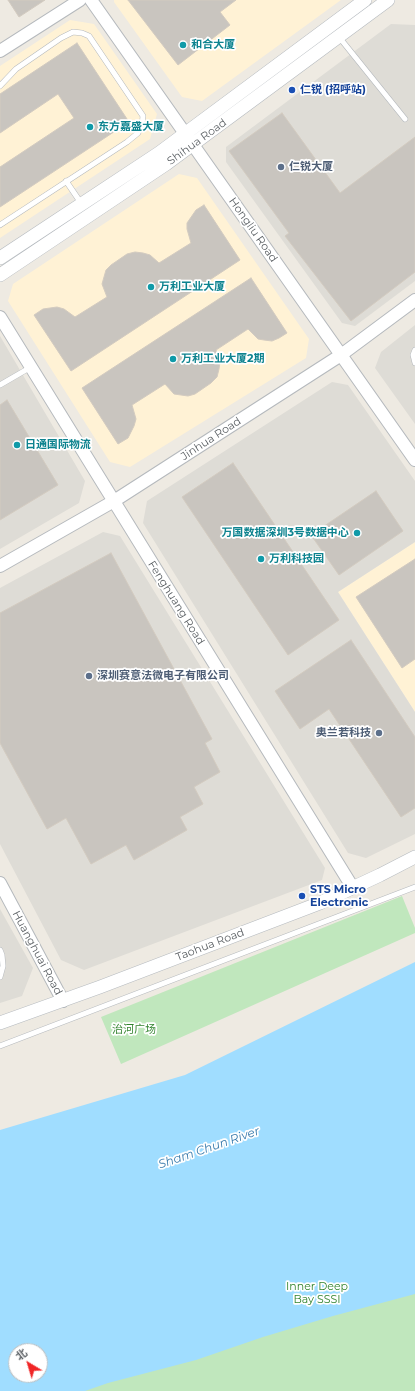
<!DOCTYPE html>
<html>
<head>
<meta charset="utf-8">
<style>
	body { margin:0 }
	#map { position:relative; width:415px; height:1391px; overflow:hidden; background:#eeeae2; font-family:Montserrat,"Noto Sans SC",sans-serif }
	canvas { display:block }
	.north { position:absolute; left:8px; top:1343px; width:40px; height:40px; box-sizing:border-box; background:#fff; border:1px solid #bdbfc1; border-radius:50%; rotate:322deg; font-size:11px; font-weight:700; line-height:16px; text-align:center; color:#5a5f63 }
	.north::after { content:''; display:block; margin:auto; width:14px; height:18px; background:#f02526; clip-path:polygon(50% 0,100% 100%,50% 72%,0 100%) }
</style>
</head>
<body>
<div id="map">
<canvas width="415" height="1391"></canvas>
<div class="north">北</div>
</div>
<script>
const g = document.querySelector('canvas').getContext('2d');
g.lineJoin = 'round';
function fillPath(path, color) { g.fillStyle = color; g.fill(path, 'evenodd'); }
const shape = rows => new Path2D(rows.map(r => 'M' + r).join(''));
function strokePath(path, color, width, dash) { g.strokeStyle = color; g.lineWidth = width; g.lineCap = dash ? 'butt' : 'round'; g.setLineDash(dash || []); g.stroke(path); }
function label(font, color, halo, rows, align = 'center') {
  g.font = font + ' Montserrat,"Noto Sans SC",sans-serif'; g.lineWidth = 3.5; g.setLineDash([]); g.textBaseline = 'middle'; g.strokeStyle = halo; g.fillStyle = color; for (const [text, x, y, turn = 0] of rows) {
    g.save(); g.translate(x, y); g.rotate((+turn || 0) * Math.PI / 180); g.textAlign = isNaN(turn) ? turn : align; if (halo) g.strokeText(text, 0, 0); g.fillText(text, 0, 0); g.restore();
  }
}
fillPath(shape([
	[114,0,341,0,202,101,182,97,114,2],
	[70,20,94,24,157,114,150,139,0,238,0,66],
	[179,174,197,178,309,339,306,358,130,467,110,462,8,301,13,284],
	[415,542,415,712,338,592]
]), '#fff2d5');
fillPath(shape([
	[391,24,415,25,415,281,355,326,342,323,226,162,226,147],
	[415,325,415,424,375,368,381,352],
	[0,336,85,481,79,503,0,549],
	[332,382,348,385,415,481,415,542,338,592,415,712,415,834,366,858,348,853,143,523,147,501],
	[103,532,120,536,325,868,322,880,84,970,61,960,0,844,0,588],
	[0,909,33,968,22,996,0,1003]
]), '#dedcd6');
fillPath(shape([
	[402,896,415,928,415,933,121,1064,101,1017],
	[415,1150,415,1391,0,1391,0,1317],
	[16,1351,40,1351,40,1375,16,1375]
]), '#c0e7bd');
fillPath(shape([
	[415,962,415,1294,333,1316,263,1337,196,1360,108,1383,85,1391,0,1391,0,1130,185,1075],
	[16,1351,40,1351,40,1375,16,1375]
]), '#a0ddff');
const building = shape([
	[8,0,45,0,19,17,8,0],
	[128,0,236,0,220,12,230,25,178,65,128,0],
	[77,43,129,122,0,207,0,167,74,118,58,94,0,133,0,94,77,43],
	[282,113,340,193,415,137,415,272,351,321,285,236,289,233,229,151,282,113],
	[204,205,240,260,71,371,34,315,43,309,57,307,64,309,75,317,107,297,102,284,106,270,111,265,127,254,135,252,143,253,150,255,159,263,191,243,187,229,187,223,196,210,204,205],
	[251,278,287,333,279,338,272,341,264,340,258,339,248,329,216,350,220,362,219,369,217,377,211,383,195,394,188,396,174,394,165,384,132,405,136,419,134,426,128,438,118,444,82,388,251,278],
	[7,400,58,485,0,520,0,405,7,400],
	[233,463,339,620,288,655,182,497,233,463],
	[376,491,403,531,339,575,311,535,376,491],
	[111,553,212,739,205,743,220,772,194,787,203,804,180,817,187,830,134,860,126,845,91,864,66,818,47,829,0,743,0,613,111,553],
	[415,559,415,659,402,668,356,597,415,559],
	[351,640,415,737,415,808,401,817,329,709,300,729,275,691,351,640]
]);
fillPath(building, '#c9c5bf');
strokePath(building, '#d3cbc0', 1);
const service = shape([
	[339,37,405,119],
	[0,86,16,69,61,38,73,32,82,33,89,36,143,116,142,125,138,133,127,142,0,225],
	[66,181,81,203],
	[415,350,413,355,415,363],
	[0,385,31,367],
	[0,950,2,955,3,966,0,977],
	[0,1046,415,887]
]);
const tertiary = shape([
	[91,0,415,460],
	[0,51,80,0],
	[0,317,353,888],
	[0,566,114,501,341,355,415,300],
	[0,883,63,1001]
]);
const secondary = shape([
	[0,258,159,153,365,0],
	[0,275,166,164,388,0],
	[0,1023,100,987,320,903,380,875,415,857]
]);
strokePath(service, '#b5b9bd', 6);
strokePath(tertiary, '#b5b9bd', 14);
strokePath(secondary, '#b5babf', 14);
strokePath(service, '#fff', 5);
strokePath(tertiary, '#fff', 12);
strokePath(secondary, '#fff', 13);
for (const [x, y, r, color] of [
	[183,45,4,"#0f9aa8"],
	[292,90,4,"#1a4fb4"],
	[90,127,4,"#0f9aa8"],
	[281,167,4,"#5c6f8a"],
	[151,287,4,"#0f9aa8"],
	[173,359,4,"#0f9aa8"],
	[17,445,4,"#0f9aa8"],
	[357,533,4,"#0f9aa8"],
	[261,559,4,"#0f9aa8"],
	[89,676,4,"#5c6f8a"],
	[379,733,4,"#5c6f8a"],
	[302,896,4,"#1a4fb4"]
]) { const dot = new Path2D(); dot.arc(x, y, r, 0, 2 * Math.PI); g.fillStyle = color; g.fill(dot); strokePath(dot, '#fff', 1.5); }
label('bold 11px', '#0d838f', '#fff', [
	["和合大厦",191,45],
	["东方嘉盛大厦",98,127],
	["万利工业大厦",159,287],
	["万利工业大厦2期",181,359],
	["日通国际物流",25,445],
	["万国数据深圳3号数据中心",349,533,"right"],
	["万利科技园",269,559]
], 'left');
label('bold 11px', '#164399', '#fff', [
	["仁锐 (招呼站)",300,90],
	["STS Micro",310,890],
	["Electronic",310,903]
], 'left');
label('11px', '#5a5f63', '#fff', [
	["Shihua Road",197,142,-36],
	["Hongliu Road",253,230,55],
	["Jinhua Road",211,439,-33],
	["Fenghuang Road",176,603,58],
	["Taohua Road",210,945,-21],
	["Huanghuai Road",37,953,62]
]);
label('bold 11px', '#4e5e75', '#fff', [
	["仁锐大厦",289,167],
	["深圳赛意法微电子有限公司",97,676],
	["奥兰若科技",371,733,"right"]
], 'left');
label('11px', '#338430', '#fff', [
	["治河广场",134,1030],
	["Inner Deep",317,1287],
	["Bay SSSI",317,1300]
]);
label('italic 12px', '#377aac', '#fff', [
	["Sham Chun River",209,1148,-19]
]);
</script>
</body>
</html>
